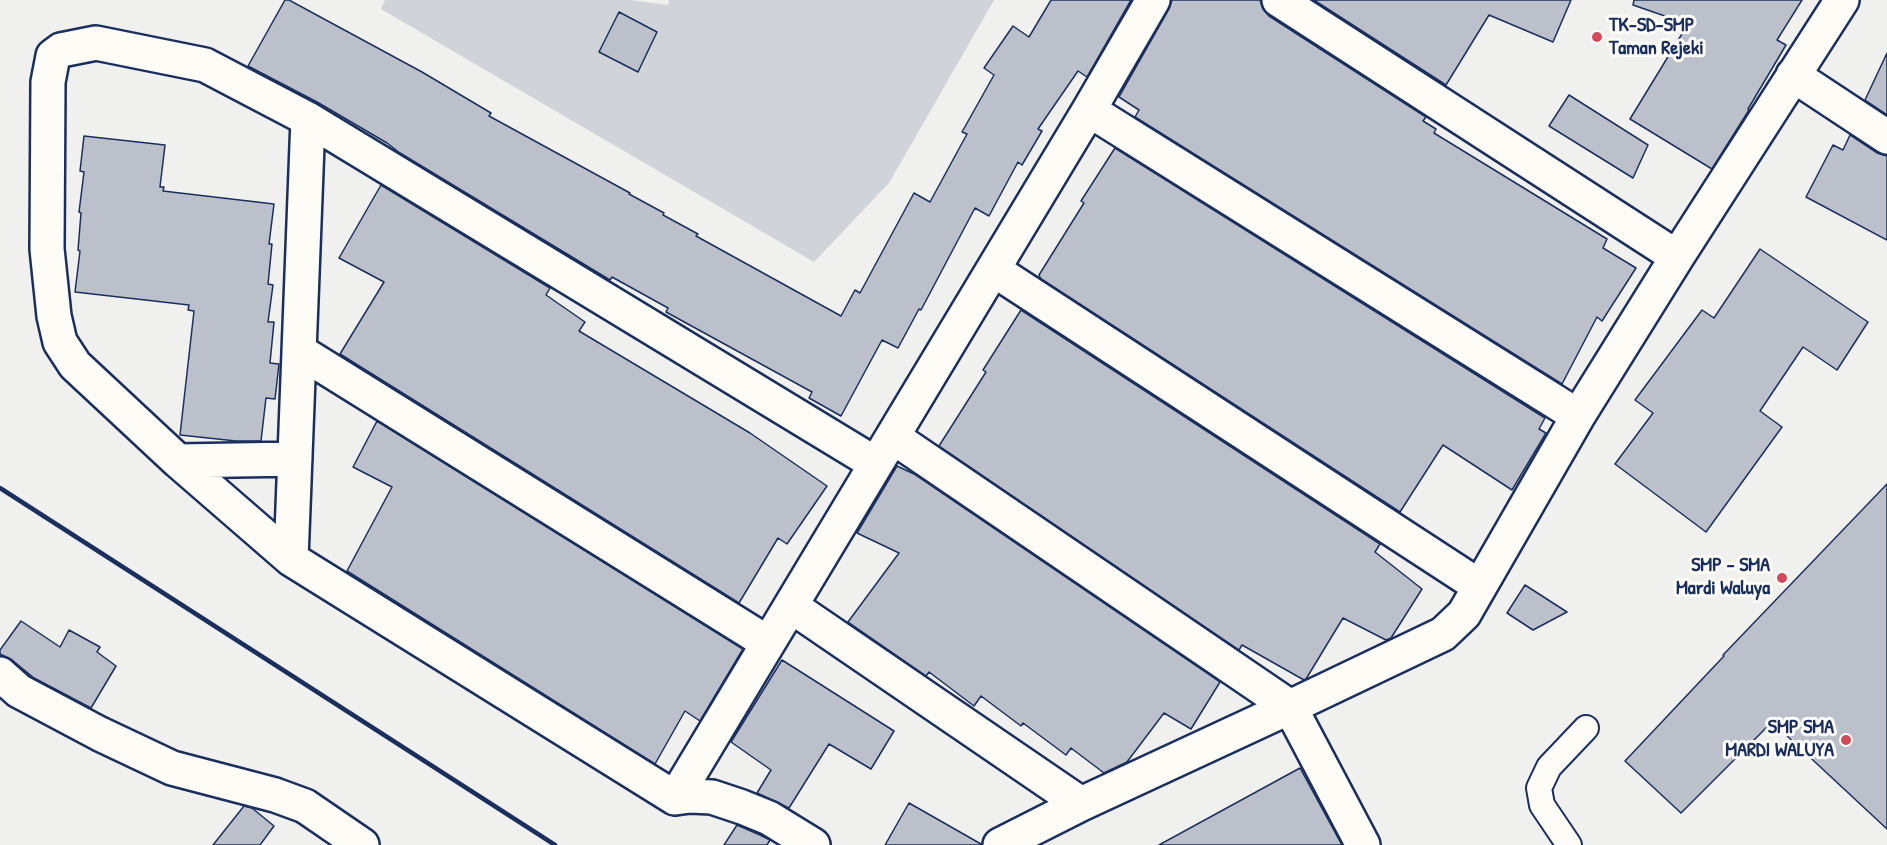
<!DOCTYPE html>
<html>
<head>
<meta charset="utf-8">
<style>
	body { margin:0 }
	canvas { display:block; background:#f0f0ee }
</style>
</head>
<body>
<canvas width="1887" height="845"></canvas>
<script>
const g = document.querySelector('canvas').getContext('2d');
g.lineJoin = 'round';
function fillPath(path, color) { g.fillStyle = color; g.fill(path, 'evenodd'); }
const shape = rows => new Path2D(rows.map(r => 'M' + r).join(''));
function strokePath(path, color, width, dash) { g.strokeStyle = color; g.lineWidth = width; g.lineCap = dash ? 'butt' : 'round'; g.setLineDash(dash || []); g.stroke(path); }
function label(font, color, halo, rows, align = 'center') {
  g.font = font + ' "Patrick Hand",sans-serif'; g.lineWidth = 6; g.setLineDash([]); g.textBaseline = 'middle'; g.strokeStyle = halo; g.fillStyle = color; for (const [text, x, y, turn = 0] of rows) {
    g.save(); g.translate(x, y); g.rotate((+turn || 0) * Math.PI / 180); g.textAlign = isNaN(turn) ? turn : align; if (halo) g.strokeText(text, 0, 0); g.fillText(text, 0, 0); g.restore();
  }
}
fillPath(shape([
	[385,0,630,0,668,5,669,0,994,0,889,183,814,262,381,9]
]), '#d0d3d8');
const building = shape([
	[285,0,289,0,422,72,491,113,489,116,630,193,629,194,664,213,663,215,698,234,696,236,841,316,855,290,860,293,914,193,930,202,967,134,962,132,994,75,984,68,1013,26,1029,37,1051,0,1131,0,1087,77,1078,71,1038,129,1042,131,1022,165,1018,162,989,216,975,208,921,310,919,309,898,348,882,340,841,416,809,398,812,392,666,312,668,308,612,277,610,280,400,153,387,143,317,102,248,66,285,0],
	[1172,0,1260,0,1263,9,1269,16,1426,117,1423,121,1436,129,1434,133,1607,239,1603,248,1636,268,1602,321,1597,317,1562,384,1135,117,1139,110,1119,97,1169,9,1172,0],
	[1314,0,1571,0,1553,42,1489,15,1446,85,1314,0],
	[1634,0,1802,0,1777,40,1786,45,1748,109,1749,110,1712,169,1630,119,1688,24,1633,5,1634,0],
	[619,12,657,32,638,72,599,52,619,12],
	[1887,53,1887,115,1865,100,1887,53],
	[1569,95,1648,145,1633,178,1549,126,1569,95],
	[1850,135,1877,153,1887,156,1887,240,1806,197,1833,145,1843,150,1850,135],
	[84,136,165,145,160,187,164,187,163,191,274,204,269,244,272,244,268,284,273,285,268,322,274,322,270,363,279,364,275,399,266,398,261,441,236,441,180,435,194,311,188,310,189,305,75,292,80,251,78,250,81,213,79,212,84,172,80,171,84,136],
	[1115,148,1545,418,1539,429,1546,433,1512,490,1443,445,1400,512,1041,279,1039,275,1084,203,1081,201,1115,148],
	[381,185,550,288,546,295,585,322,579,331,750,433,827,486,787,544,778,538,739,603,340,354,384,282,339,258,381,185],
	[1760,249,1868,322,1837,370,1803,347,1760,411,1782,427,1706,532,1615,464,1653,413,1635,400,1702,310,1714,318,1760,249],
	[1021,310,1380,544,1375,552,1422,589,1391,638,1386,640,1343,618,1306,679,1304,680,1242,645,1239,650,939,446,986,372,983,370,1021,310],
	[377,421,743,649,700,721,685,711,655,764,347,571,392,487,353,467,377,421],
	[897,466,914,474,1220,682,1191,729,1164,713,1127,762,1104,773,1071,748,1066,755,1023,723,1021,726,981,696,974,706,929,672,926,676,848,622,899,553,857,533,897,466],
	[1887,484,1887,829,1772,722,1681,813,1625,761,1724,656,1723,655,1887,484],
	[1525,585,1567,612,1533,630,1507,613,1525,585],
	[21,621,60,647,69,630,100,647,97,652,116,666,91,708,34,678,12,660,0,654,0,650,21,621],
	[782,660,894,731,871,769,829,744,789,808,757,793,771,770,731,742,782,660],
	[1300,768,1342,845,1159,845,1300,768],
	[909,803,981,844,981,845,885,845,909,803],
	[244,806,252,808,274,826,260,845,213,845,244,806],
	[737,825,760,835,770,840,767,845,724,845,737,825]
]);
fillPath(building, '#bbc0ca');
strokePath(building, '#1b2f5e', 1.5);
const service = shape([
	[1569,845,1542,805,1539,788,1549,767,1586,728]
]);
const minor = shape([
	[1279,0,1677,257],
	[1793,75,1887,137],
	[1089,110,1578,416],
	[994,270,1479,586],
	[299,351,768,643],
	[893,437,1290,707,1363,845],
	[178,461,295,459],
	[291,559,308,119],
	[791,606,1081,804],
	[0,674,19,691,100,734,172,768,275,795,305,806,362,845],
	[675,798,1089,110,1153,0],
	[813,845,769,818,742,807,712,797,690,796,675,798,291,559,178,461,75,365,60,342,54,316,47,249,48,82,53,56,61,50,96,43,205,65,308,119,876,464],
	[1000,845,1081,804,1290,707,1443,634,1464,614,1578,416,1677,257,1842,0]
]);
strokePath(service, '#1b2f5e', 28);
strokePath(minor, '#1b2f5e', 38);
strokePath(service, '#fdfcf7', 24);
strokePath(minor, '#fdfcf7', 33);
strokePath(shape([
	[0,488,555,845]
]), '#1b2f5e', 4.5);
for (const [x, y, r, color] of [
	[1597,37,6,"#d1495b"],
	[1782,578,6,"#d1495b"],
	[1846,740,6,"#d1495b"]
]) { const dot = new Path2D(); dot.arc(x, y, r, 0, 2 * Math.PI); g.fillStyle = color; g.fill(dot); strokePath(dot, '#fdfcf7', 2); }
label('bold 20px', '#1b2f5e', '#fdfcf7', [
	["TK-SD-SMP",1609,26,"left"],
	["Taman Rejeki",1609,49,"left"],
	["SMP - SMA",1770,566],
	["Mardi Waluya",1770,589],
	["SMP SMA",1834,728],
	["MARDI WALUYA",1834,751]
], 'right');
</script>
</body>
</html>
